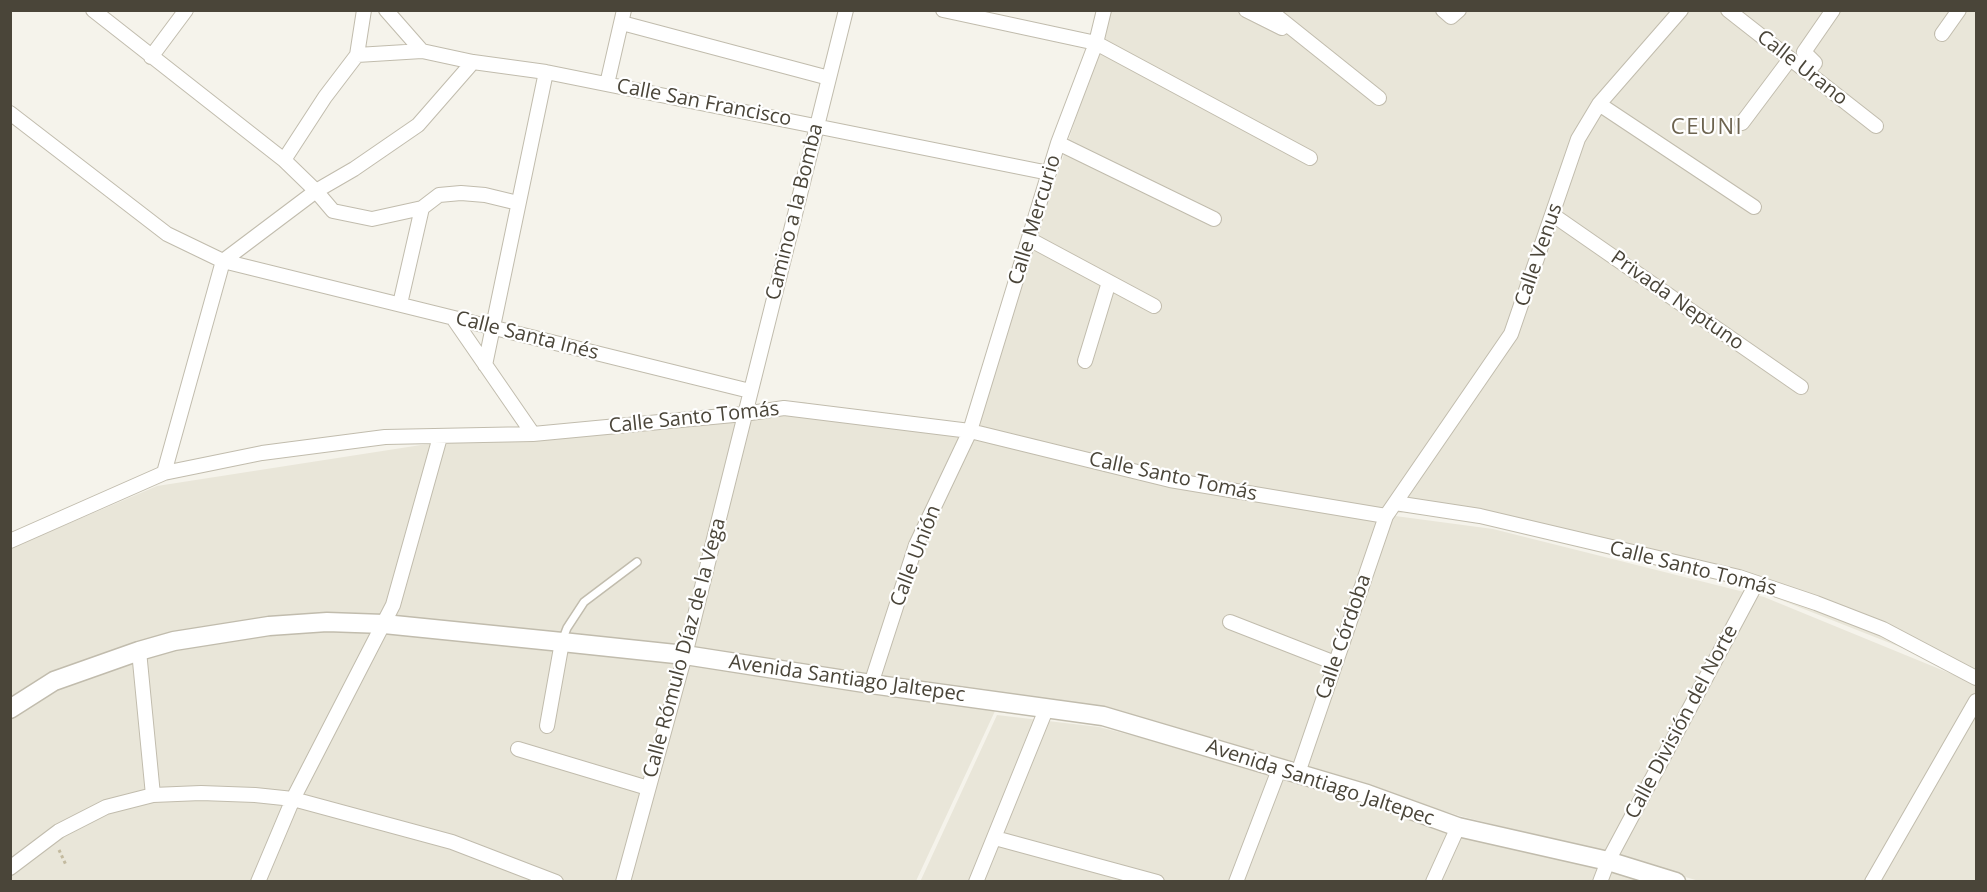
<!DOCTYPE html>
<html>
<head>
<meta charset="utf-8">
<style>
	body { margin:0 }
	#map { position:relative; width:1987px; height:892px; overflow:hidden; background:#f5f3eb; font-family:"Open Sans",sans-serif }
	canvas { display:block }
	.frame { position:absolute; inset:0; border:12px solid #4a4539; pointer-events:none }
</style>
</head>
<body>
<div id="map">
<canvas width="1987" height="892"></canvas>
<div class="frame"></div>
</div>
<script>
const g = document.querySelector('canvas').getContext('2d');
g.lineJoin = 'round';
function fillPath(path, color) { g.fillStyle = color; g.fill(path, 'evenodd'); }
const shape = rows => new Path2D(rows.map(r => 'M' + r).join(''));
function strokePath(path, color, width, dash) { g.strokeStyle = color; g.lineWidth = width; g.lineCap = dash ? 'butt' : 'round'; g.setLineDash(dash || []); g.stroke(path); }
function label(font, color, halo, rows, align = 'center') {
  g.font = font + ' "Open Sans",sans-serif'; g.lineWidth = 4.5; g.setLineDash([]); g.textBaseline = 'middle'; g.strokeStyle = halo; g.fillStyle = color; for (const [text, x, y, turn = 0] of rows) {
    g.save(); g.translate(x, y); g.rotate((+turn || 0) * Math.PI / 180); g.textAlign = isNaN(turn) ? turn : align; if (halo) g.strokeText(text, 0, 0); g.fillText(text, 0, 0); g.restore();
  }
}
fillPath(shape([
	[1110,11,1976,11,1976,677,1743,585,1425,503,1401,513,1167,476,976,428],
	[803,402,980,440,1162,485,1493,529,1764,597,1976,684,1976,881,1699,881,1584,847,1464,817,1112,714,679,659,747,419],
	[738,421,674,662,995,711,916,881,11,881,10,546,37,537,157,486,421,445],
	[997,715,1099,727,1465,820,1663,882,920,882]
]), '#e9e6d9');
const service = shape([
	[562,641,567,628,584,602,637,562]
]);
const minor = shape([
	[93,10,284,160,316,191,333,211,372,219,422,208,439,195,461,193,485,195,518,203],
	[386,10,422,51],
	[943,10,1096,43,1310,158],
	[1246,10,1282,28],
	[1269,10,1379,98],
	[1443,10,1451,17,1459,10],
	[1728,10,1876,126],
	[622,23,829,78],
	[1942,34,1959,10],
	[357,55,422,51,473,62,546,72,1049,173],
	[151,57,186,10],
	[1807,72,1815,63,1804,52,1833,10],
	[607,84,624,10],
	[1599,104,1754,207],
	[10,113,167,234,223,261,750,391],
	[1742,123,1790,59],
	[1058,143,1214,219],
	[284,160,325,97,357,55,364,10],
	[1553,215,1801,387],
	[1029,239,1154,306],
	[400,304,422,208],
	[453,318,533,434],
	[1085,361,1109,282],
	[485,365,546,72],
	[164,473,223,261,316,191,354,169,418,125,473,62],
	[1395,503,1480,516,1739,577,1816,603,1883,629,1976,678],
	[10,541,164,473,262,453,385,437,533,434,744,414,784,408,970,431,1170,480,1386,516],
	[1230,622,1335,663],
	[139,651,153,795],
	[871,684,916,545,970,431,1058,143,1096,43,1104,10],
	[547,726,562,642],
	[518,749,648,788],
	[1298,773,1386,516,1511,334,1578,139,1599,104,1681,10],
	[995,838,1157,882],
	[10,868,59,831,106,807,153,795,201,793,255,795,293,799,452,842,556,882],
	[258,882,293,799,393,605,440,437],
	[623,882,685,655,846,10],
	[976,882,1047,707],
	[1236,882,1280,767],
	[1433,882,1458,827],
	[1600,882,1608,861,1756,584],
	[1872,882,1976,701]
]);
const tertiary = shape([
	[10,709,54,681,139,651,174,641,269,626,327,622,384,624,562,642,685,655,871,684,1103,716,1367,794,1458,827,1608,861,1676,882]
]);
strokePath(service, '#c1bcad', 10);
strokePath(minor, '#c1bcad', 16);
strokePath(tertiary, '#c1bcad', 21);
strokePath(shape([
	[59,850,66,865]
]), '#c3ba9f', 3, [3, 3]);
strokePath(service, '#fff', 7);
strokePath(minor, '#fff', 14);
strokePath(tertiary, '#fff', 18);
label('20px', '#4a4539', '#fff', [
	["Calle Urano",1802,68,38],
	["Calle San Francisco",704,103,11],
	["Camino a la Bomba",795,212,-76],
	["Calle Mercurio",1035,220,-73],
	["Calle Venus",1539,255,-71],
	["Privada Neptuno",1677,301,35],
	["Calle Santa Inés",527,336,14],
	["Calle Santo Tomás",694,418,-6],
	["Calle Santo Tomás",1173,477,12],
	["Calle Unión",916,556,-69],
	["Calle Santo Tomás",1693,569,14],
	["Calle Córdoba",1344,637,-71],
	["Calle Rómulo Díaz de la Vega",685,648,-75],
	["Avenida Santiago Jaltepec",847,679,8],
	["Calle División del Norte",1682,722,-62],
	["Avenida Santiago Jaltepec",1320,783,18]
]);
g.letterSpacing = '1.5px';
label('22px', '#6d6450', '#fff', [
	["CEUNI",1707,128]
]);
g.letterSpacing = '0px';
</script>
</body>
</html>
